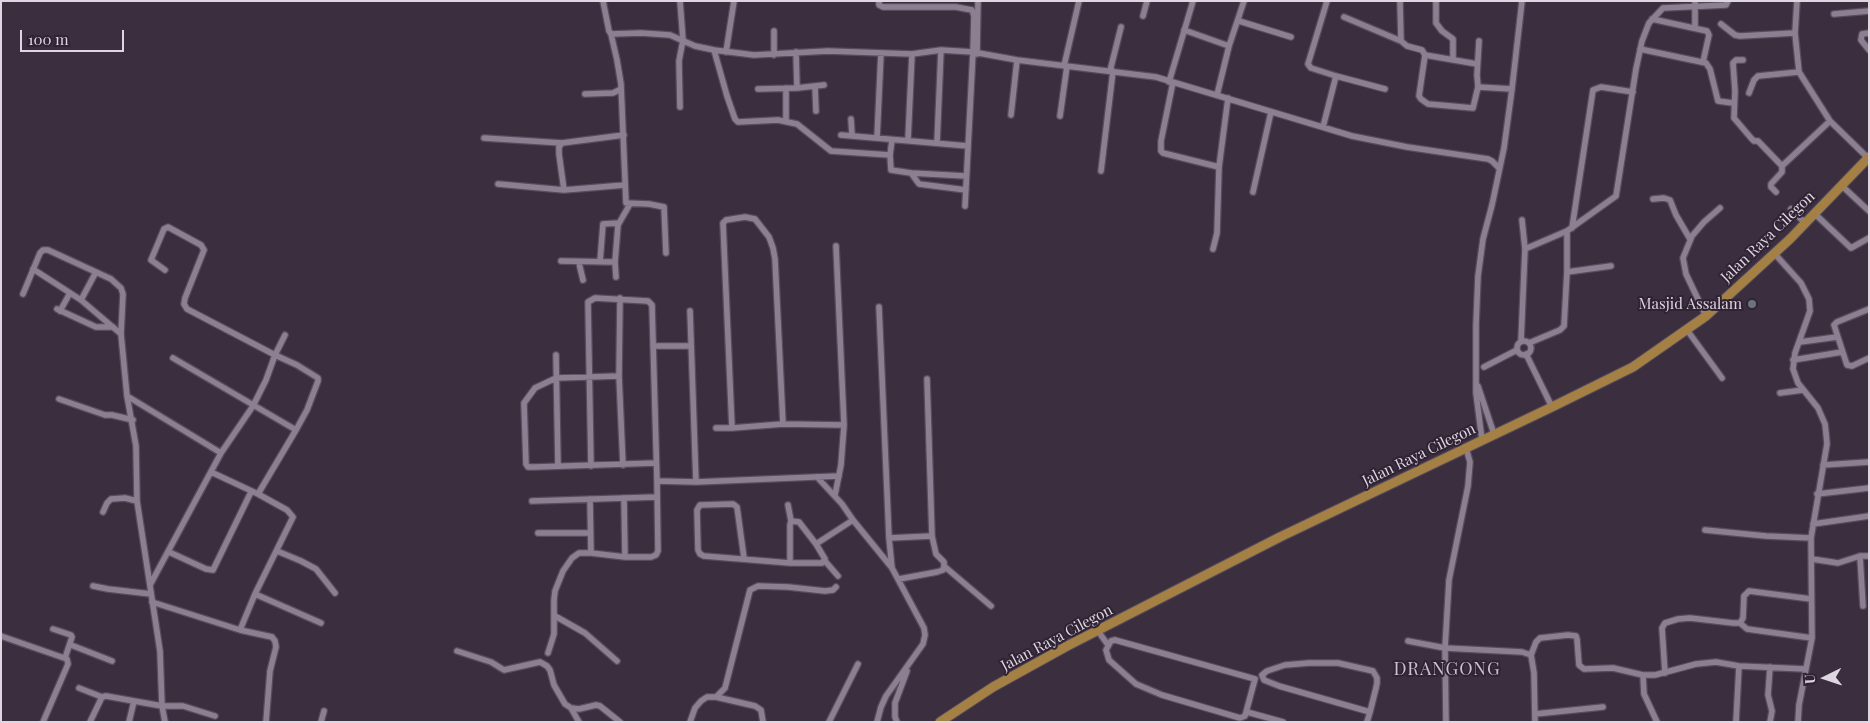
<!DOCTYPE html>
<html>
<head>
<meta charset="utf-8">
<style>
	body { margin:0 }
	#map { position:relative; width:1870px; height:723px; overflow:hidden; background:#3a2e3f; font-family:"Playfair Display",serif }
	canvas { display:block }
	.frame { position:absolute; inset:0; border:2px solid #ded6e1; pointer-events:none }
	.north { position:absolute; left:1800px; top:653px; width:50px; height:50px; -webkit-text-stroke:4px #302434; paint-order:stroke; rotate:266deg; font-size:14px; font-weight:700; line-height:20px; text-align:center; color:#ded6e1 }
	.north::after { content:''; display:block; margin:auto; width:18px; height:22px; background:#ded6e1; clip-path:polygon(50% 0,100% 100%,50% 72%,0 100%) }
	.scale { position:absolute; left:20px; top:30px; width:104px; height:22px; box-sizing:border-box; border:2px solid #ded6e1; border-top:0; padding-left:6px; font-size:15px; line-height:18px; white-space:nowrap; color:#ded6e1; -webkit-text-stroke:4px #302434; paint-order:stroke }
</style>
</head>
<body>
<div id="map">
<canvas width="1870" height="723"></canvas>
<div class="frame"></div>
<div class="north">U</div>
<div class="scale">100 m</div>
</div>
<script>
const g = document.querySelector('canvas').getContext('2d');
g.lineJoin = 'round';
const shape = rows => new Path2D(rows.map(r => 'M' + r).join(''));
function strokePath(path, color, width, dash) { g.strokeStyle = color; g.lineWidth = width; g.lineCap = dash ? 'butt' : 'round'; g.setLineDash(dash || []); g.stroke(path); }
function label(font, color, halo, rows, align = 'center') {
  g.font = font + ' "Playfair Display",serif'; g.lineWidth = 4; g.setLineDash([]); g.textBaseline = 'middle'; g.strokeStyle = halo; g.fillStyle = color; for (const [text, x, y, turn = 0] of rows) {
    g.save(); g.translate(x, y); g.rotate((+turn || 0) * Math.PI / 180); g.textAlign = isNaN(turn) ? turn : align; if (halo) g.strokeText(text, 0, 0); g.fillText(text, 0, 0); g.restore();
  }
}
const minor = shape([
	[603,1,609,31,611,34,617,60,621,84,626,203,649,204,664,207,666,253],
	[680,1,683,40,679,61,680,107],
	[879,1,879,5,883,7,956,7,972,10,974,16,973,52,965,206],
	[1400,1,1401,41],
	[1436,1,1436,23,1442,31,1453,39,1453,60],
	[1695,1,1695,28],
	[1797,1,1795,33,1799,72,1830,121,1868,158],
	[1834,14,1869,11],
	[1143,16,1147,1],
	[1344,17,1401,41,1407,46,1422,50,1425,55,1477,64],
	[1652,19,1707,31,1709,35,1703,62],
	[1239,21,1291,37],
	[1721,24,1735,35,1740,36,1795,33],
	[1184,30,1229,46],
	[1869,33,1862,34,1861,40,1869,50],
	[611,34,641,33,670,35,695,46,714,50,754,55,828,51,912,54,941,50,973,52,1017,60,1156,77,1352,136,1407,147,1488,159,1492,161,1499,168],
	[1640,49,1706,63,1710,69,1718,101,1733,103],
	[714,50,727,96,735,119,738,122,778,120,797,124,831,151,890,155,891,170,911,173,919,184,966,190],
	[726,52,734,1],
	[977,54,978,1],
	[774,55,774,31],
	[1425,55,1419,96,1421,99,1428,104,1473,108,1478,87,1477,75,1479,41],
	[1743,60,1736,60,1733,63,1735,91,1734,118,1751,138,1754,141,1758,141,1782,166],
	[1064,66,1079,1],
	[1110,71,1121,27],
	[1336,76,1385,89],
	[1169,82,1193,1],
	[1173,82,1161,141,1161,151,1163,153,1219,167,1228,98],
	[815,86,816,111],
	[1478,87,1512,89],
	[786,88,786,121],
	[797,88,824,85],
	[758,89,797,88,796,52],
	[1749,93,1754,80,1758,76,1799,72],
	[585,94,613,93,621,89],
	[1217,95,1229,46,1244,1],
	[1011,115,1017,60],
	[1060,116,1067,66],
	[851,119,852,135],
	[1323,127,1336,76,1311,68,1308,64,1327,1],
	[841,135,968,146],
	[484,138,562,143],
	[877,138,881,53],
	[908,140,912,54],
	[937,143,941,50],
	[890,155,892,140],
	[1101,171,1113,71],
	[911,173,966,176],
	[498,184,564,190,625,185],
	[1841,185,1869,211],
	[564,190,559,154,559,147,562,143,624,135],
	[1253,192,1271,112],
	[1776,192,1771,187,1771,184,1782,172,1782,166,1830,121],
	[1653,199,1664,198,1670,200,1676,215,1690,239],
	[1791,209,1804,222],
	[1814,213,1851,248,1869,238],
	[1522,220,1525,249],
	[1572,228,1593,90,1601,87,1633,92],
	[1213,249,1217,233,1219,167],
	[1774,253,1801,283,1809,299,1810,311,1795,353,1793,369,1798,383,1818,408,1825,424,1826,433,1827,444,1811,538,1812,638,1799,705,1798,722],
	[561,261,615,262,618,225,630,204],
	[600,262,603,224,619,223],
	[615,262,616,277],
	[579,263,583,280],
	[33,269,81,300,121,334],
	[1567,272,1611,266],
	[23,294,40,253,43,250,48,250,111,279,121,288,123,294,121,334,127,396,136,446,137,501,160,651,162,706,165,722],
	[620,298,619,376,623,465],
	[81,300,96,272],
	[879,307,889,538,932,536],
	[57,309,96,327,113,327],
	[1869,309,1837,322,1834,325,1847,365,1852,366,1869,358],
	[60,311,70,293],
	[690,311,696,482],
	[1706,316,1686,274,1683,258,1692,236,1704,222,1720,208],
	[1687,330,1722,378],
	[1521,341,1525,249,1567,231],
	'1517 348a7 7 0 1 1 14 0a7 7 0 1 1-14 0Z',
	[1800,342,1837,337],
	[1529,343,1560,330,1564,326,1567,272,1567,231,1616,196,1636,69,1642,41,1649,23,1663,8,1726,5,1728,1],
	[653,346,690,346],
	[1526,354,1552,407],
	[556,355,558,466],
	[173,358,296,430],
	[1793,360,1842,352],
	[1484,367,1517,350],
	[619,376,556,378,535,388,524,403,526,464,528,467,535,467,656,463],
	[1478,386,1494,434],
	[1780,393,1803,390],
	[127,396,221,453],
	[59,399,105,415,112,415,133,420],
	[783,424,775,259,773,248,769,237,755,219,745,217,726,220,723,223,732,428,783,424,844,425],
	[716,428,732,428],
	[1482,440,1476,393,1476,325,1478,276,1483,239,1492,205,1504,148,1512,89,1522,1],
	[1823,465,1869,462],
	[591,466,588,302,595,298,648,301,652,305,657,481],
	[211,472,258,494,296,430,307,410,318,381,318,378,297,365,275,355,285,335],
	[817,477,842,504,853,520,892,568,924,628,925,635,923,644,886,696,881,707,877,722],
	[1817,494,1869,488],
	[835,495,841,465,844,425,836,246],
	[624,498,625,557],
	[590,499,591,553],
	[532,501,657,497],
	[788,505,791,521],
	[103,512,107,503,111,499,125,498,137,501],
	[1813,524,1869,516],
	[1705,530,1766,536,1811,538],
	[538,533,590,533],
	[889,538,892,568],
	[277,551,301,561,316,569,335,593],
	[169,552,206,569,213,570,251,492],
	[1860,556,1863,606],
	[744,558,737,507,733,504,700,505,697,510,698,550,700,554,704,556,790,563,822,563,825,559,816,544,853,520],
	[1812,559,1838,563,1860,556,1869,556],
	[825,561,838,576],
	[790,563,790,525,791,521,799,522,816,544],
	[944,566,991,606],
	[899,579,937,572,943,570,944,566,944,562,936,554,932,536,927,379],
	[150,585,221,453,253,406,266,380,275,355,187,309,184,304,185,298,204,250,201,245,168,227,164,229,151,260,165,270],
	[93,586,108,589,151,594],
	[255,594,321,623],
	[152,602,240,630,272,637,275,641,276,647,270,671,266,722],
	[555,616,585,633,617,661],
	[1740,623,1743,618,1744,596,1749,591,1811,599],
	[1740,623,1747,629,1812,638],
	[53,629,71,635,72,637,65,658],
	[240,630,255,594,293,517,287,510,258,494],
	[1098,631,1108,645],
	[1,636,67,659,68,664,43,722],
	[1115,640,1255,679,1245,716,1240,718,1230,715,1162,695,1136,684,1109,660,1106,650,1111,641,1115,640],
	[1408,641,1445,648,1522,652,1531,655],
	[71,645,112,661],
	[457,651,491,662,504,670,540,662,547,666,550,670,554,685,565,704,571,708,579,709,596,705,600,706,620,722],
	[548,653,554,634,554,600,555,591,563,571,572,558,579,553,591,553,625,557,651,557,656,555,658,551,657,481,696,482,839,476],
	[1665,673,1662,628,1665,623,1678,619,1690,618,1733,623,1740,623],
	[1643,675,1644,694,1657,722],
	[79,688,102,697],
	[716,697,755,706,761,710,763,722],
	[571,708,579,722],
	[1247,712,1283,722],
	[1535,714,1603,707],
	[90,722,102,697,106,696,162,706,183,706,215,716],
	[129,722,134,701],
	[321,722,324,711],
	[690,722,695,708,701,701,707,697,716,697,725,688,750,590,758,586,788,587,825,591,833,590,836,587],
	[829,722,858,664],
	[897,722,895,717,895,703,907,671],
	[1367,722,1370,712,1376,688,1377,683,1377,678,1373,671,1338,663,1309,663,1285,665,1267,671,1262,675,1264,680,1279,686,1370,712],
	[1446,722,1445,648,1449,580,1468,486,1470,462,1466,448],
	[1535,722,1534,673,1531,655,1536,642,1540,638,1568,635,1576,636,1577,639,1579,665,1584,669,1613,668,1643,675,1655,675,1696,664,1716,662,1739,666,1805,669],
	[1736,722,1739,666],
	[1770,722,1772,711,1768,695,1770,667]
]);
const trunk = shape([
	[940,722,993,687,1069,645,1280,537,1552,407,1633,367,1706,316,1790,239,1869,157]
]);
strokePath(minor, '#564c5a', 8);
strokePath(trunk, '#564c5a', 11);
strokePath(minor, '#8c7f92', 5.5);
strokePath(trunk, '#a58045', 9);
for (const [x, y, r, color] of [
	[1752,304,5,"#6b7280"]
]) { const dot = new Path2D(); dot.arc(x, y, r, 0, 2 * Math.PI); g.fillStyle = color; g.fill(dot); strokePath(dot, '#302434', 2); }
label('15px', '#ded6e1', '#302434', [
	["Jalan Raya Cilegon",1768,237,-44],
	["Jalan Raya Cilegon",1419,455,-26],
	["Jalan Raya Cilegon",1057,638,-28]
]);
label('15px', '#ded6e1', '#302434', [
	["Masjid Assalam",1742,304]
], 'right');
g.letterSpacing = '1px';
label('18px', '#ccbed3', '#302434', [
	["DRANGONG",1447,669]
]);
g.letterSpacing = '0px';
</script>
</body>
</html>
